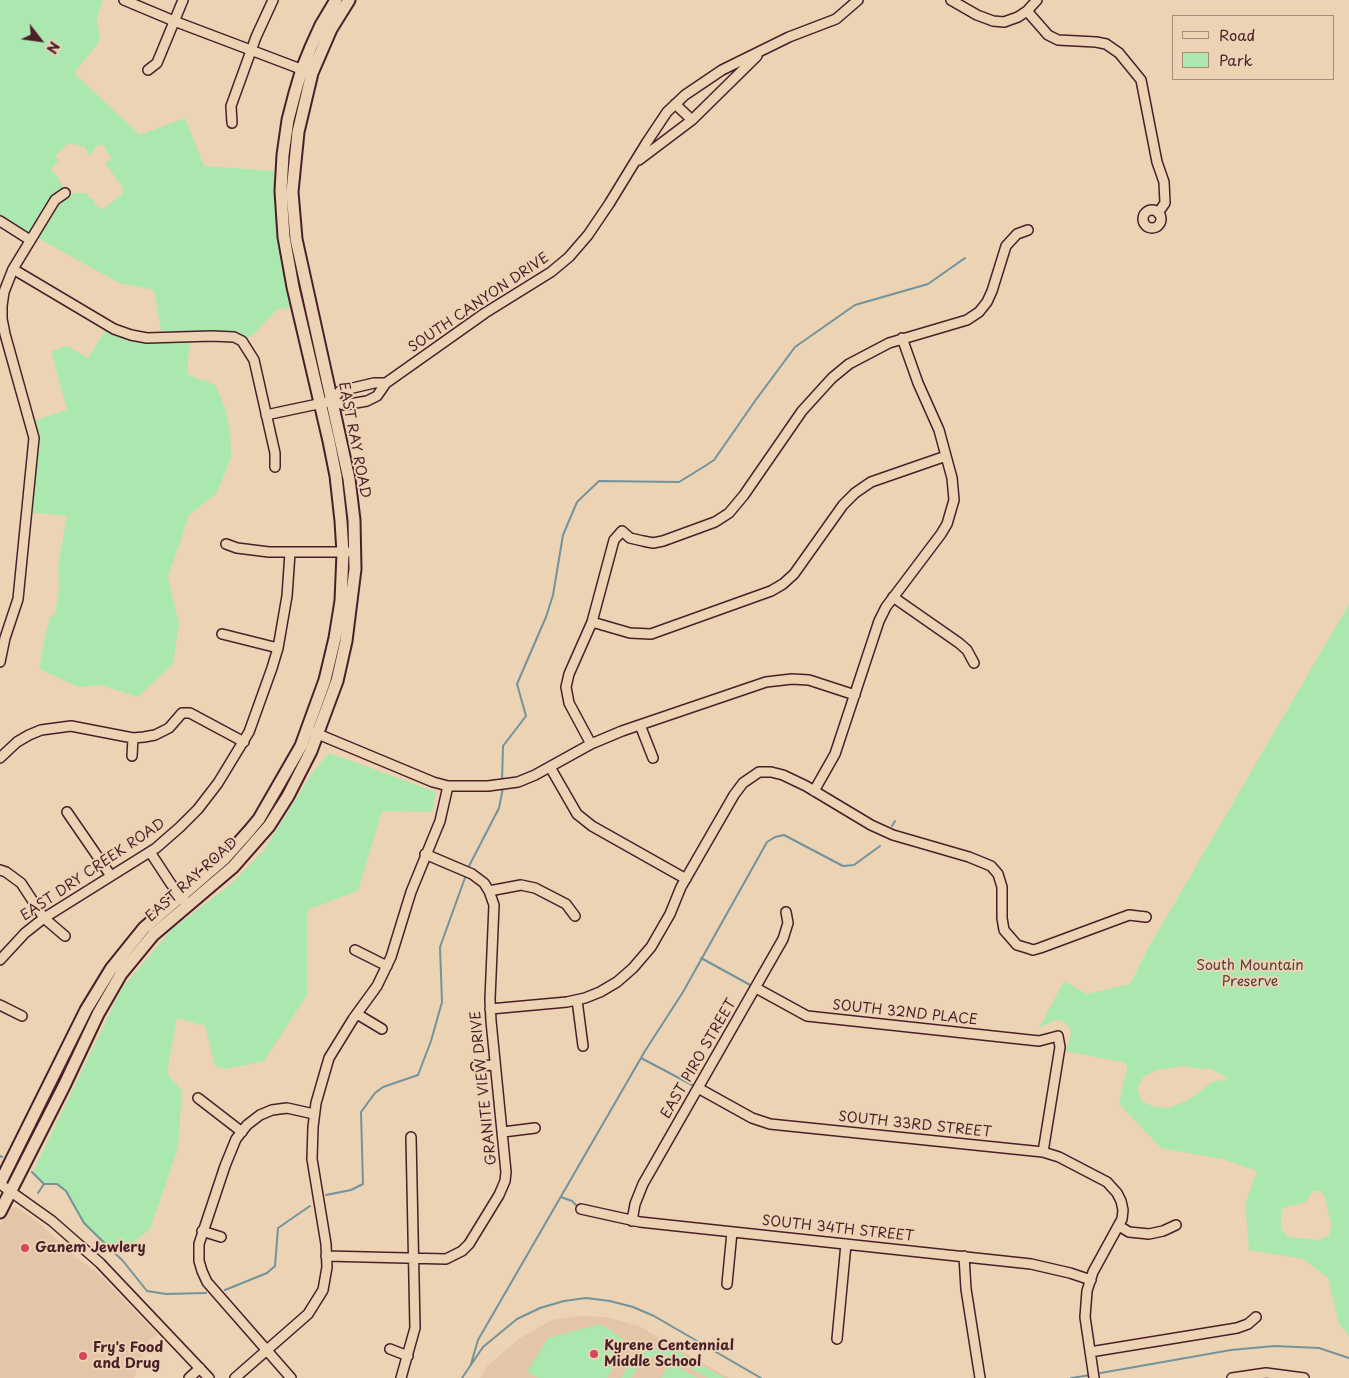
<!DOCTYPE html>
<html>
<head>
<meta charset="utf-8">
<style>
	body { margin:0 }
	#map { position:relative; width:1349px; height:1378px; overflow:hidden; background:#ecd3b4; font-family:"Playpen Sans",sans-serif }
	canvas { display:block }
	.legend { position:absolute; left:1172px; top:15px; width:162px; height:65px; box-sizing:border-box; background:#ecd3b4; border:1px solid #ab8b7d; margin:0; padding:6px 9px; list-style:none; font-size:15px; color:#4a1f2b }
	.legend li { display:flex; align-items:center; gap:10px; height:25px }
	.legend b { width:25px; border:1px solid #ab8b7d }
	.north { position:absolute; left:15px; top:15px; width:50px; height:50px; -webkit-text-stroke:4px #ecd3b4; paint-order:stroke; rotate:120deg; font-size:14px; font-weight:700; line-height:20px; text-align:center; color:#4a1f2b }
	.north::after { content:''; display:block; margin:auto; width:18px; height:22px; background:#4a1f2b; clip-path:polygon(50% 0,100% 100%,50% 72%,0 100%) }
</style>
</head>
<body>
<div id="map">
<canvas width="1349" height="1378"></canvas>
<ul class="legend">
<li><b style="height:6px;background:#ecd3b4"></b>Road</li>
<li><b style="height:14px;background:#aae8b0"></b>Park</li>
</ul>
<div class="north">N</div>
</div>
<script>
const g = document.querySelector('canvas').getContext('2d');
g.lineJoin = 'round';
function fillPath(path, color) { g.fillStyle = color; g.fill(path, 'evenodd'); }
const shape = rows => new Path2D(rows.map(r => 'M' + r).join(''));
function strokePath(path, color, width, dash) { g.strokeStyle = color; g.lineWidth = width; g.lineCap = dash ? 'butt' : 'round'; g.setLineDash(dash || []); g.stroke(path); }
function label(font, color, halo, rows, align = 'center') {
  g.font = font + ' "Playpen Sans",sans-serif'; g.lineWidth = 4; g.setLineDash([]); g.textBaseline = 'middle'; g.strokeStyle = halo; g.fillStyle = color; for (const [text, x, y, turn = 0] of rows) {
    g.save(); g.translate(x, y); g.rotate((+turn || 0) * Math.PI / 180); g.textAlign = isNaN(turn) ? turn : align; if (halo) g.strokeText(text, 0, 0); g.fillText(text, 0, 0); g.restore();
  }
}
fillPath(shape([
	[16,1207,36,1220,77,1258,97,1272,158,1335,150,1339,134,1378,0,1378,0,1227,8,1210],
	[578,1316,605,1317,639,1326,729,1378,480,1378,487,1366,520,1338,552,1320]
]), '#e5c5a8');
fillPath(shape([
	[0,0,103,0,97,17,100,41,74,73,140,135,185,118,204,166,287,172,287,215,290,239,294,308,277,309,253,335,242,341,190,337,187,374,203,381,204,379,216,386,225,408,230,432,231,457,217,493,189,515,168,577,179,624,173,664,138,697,101,685,79,687,39,669,45,636,51,615,55,615,59,587,58,565,67,516,27,512,33,456,29,422,67,410,51,351,67,346,88,358,108,326,162,337,154,290,119,283,0,217],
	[68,143,84,147,90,156,96,147,103,144,104,148,112,158,105,163,123,188,122,194,102,210,99,206,95,205,94,199,88,197,87,193,65,193,59,179,51,170,59,160,55,156],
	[1349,604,1349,1336,1339,1324,1328,1278,1304,1259,1249,1250,1245,1204,1257,1171,1222,1159,1161,1148,1119,1104,1127,1067,1126,1063,1066,1051,1071,1034,1069,1027,1063,1021,1055,1020,1039,1028,1064,981,1087,994,1130,984,1150,945],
	[1183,1066,1203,1069,1210,1068,1229,1079,1212,1082,1190,1099,1169,1108,1152,1106,1142,1101,1137,1089,1144,1076,1157,1070],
	[1318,1190,1324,1195,1332,1226,1329,1235,1319,1240,1288,1237,1281,1229,1281,1210,1286,1207,1306,1202,1313,1191],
	[329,753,436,792,432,812,382,811,358,891,307,910,307,995,264,1061,226,1069,215,1066,205,1026,177,1018,167,1073,182,1091,178,1148,150,1229,121,1252,105,1245,84,1223,66,1191,57,1184,44,1184,33,1171,122,988,172,929,230,885,264,850,312,773],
	[600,1324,628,1342,607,1378,538,1378,527,1372,548,1338],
	[658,1347,677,1351,724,1378,708,1378,674,1359,660,1355,648,1358,640,1364,631,1378,622,1378,627,1365,634,1358,644,1351],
	[670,1363,697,1378,661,1378]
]), '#aae8b0');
strokePath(shape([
	[502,781,503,746,526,716,517,684,546,617,553,595,563,535,577,502,599,481,679,482,705,466,714,460,755,401,795,347,855,305,928,284,965,258],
	[892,826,895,821],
	[467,870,499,808,503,788],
	[701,958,752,986],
	[641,1058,696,1087],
	[0,1156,2,1157],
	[32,1172,44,1184,57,1184,66,1191,84,1223,123,1261,147,1291,166,1294,206,1293],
	[38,1193,44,1184],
	[326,1195,351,1190,363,1184,361,1112,375,1093,383,1087,418,1075,431,1041,442,1002,440,947,466,875],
	[561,1197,572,1201,579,1208],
	[225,1290,267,1273,275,1266,278,1228,310,1206],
	[471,1364,478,1340,645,1051,683,992,767,842,775,837,784,835,843,866,854,865,880,846],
	[1095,1374,1231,1350,1274,1346,1319,1348,1349,1358],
	[462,1378,483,1347,517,1319,540,1308,564,1301,586,1298,610,1301,633,1307,654,1316,761,1378],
	[1071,1378,1091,1375]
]), '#73939c', 2);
const minor = shape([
	[124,0,174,21,306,71],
	[951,0,977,15,993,21,1004,22,1018,17,1027,11,1037,0],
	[1027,11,1048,35,1058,40,1096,42,1106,44,1119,53,1141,80,1157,162,1164,182,1165,203,1158,213],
	[148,70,157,63,183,0],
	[675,104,692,120],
	[232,123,231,106,256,37,273,0],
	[639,160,692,120,757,56],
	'1143 219a9 9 0 1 1 18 0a9 9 0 1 1-18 0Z',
	[0,221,30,240],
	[13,269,114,329,131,335,147,338,212,336,234,337,242,341,254,360,275,453,275,467],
	[332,401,340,391,374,383,386,383],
	[266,415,332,401,344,405,367,401,377,396,386,383,485,313,551,272,569,257,588,235,609,204,647,142,667,112,685,95,722,70,789,37,836,19,858,0],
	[226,544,237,548,269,552,347,552],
	[893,597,959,643,967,650,974,663],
	[592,622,630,633,651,634,771,591,783,584,794,574,843,505,855,493,871,482,946,456],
	[222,634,278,648],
	[0,662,5,638,18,599,34,438,5,334,2,319,2,306,4,292,13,269,55,200,65,193],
	[640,725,653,758],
	[313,732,433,782,448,786,488,786,518,782,535,775,591,744,622,731,766,682,792,679,809,680,855,695],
	[591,744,569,703,566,687,569,674,592,622,614,540,622,531,630,538,643,541,653,543,663,541,715,522,729,513,744,495,802,411,832,378,849,364,889,343,967,320,979,312,987,302,992,291,1006,246,1017,234,1028,230],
	[132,756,133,738],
	[0,758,17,742,29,735,41,730,71,726,133,738,144,737,155,735,169,728,182,713,190,713,244,742],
	[550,767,577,814,592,826,686,879],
	[814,791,835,754,879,621,886,607,941,534,947,524,954,500,952,478,939,430,918,383,902,338],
	[67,812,111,876],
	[150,852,171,884,188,905],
	[425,854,472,874,484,883,489,891,521,885,535,888,566,904,575,916],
	[0,870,6,872,21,883,44,918,65,936],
	[355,950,387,966],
	[0,960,25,933,44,918,156,848,180,827,198,809,218,783,249,732,272,668,278,648,287,596,290,553],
	[756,988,807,1016,1039,1041,1058,1036,1060,1047,1043,1152],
	[577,1000,583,1046],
	[0,1005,22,1016],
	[490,1009,567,1002,585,998,600,992,617,982,633,968,651,947,670,914,681,887,734,795,743,783,759,772,771,772,783,775,806,786,871,825,893,835,969,857,991,866,998,874,1002,887,1002,918,1004,930,1017,945,1027,948,1033,950,1040,948,1129,915,1146,917],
	[357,1014,382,1029],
	[476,1066,495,1065],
	[698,1088,752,1118,770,1124,1043,1152,1059,1157,1107,1182,1117,1193,1121,1201,1123,1210,1122,1219,1093,1272,1087,1291,1085,1317,1094,1378],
	[198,1098,242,1132],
	[503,1132,535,1128],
	[0,1184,52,1221,100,1263,209,1378],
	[581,1209,640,1222,1031,1264,1070,1273,1091,1280],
	[632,1221,635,1204,643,1184,783,939,788,923,786,912],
	[1119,1226,1129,1232,1149,1234,1163,1231,1176,1225],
	[202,1231,221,1237],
	[326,1256,446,1259,462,1251,469,1244,499,1195,505,1181,506,1172,491,1021,490,999,494,905,489,891],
	[964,1256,966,1289,980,1378],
	[727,1284,732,1232],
	[837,1339,846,1244],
	[390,1349,408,1356],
	[1090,1352,1237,1328,1248,1324,1256,1317],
	[189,1378,200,1368],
	[235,1378,308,1314,323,1290,327,1267,326,1244,312,1159,313,1127,316,1103,329,1058,353,1019,377,986,391,957,411,892,440,821,448,786],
	[291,1378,207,1282,202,1271,199,1261,199,1244,225,1166,236,1139,247,1125,260,1115,272,1110,287,1108,314,1114],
	[401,1378,415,1328,411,1137],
	[1232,1378,1266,1373,1304,1378]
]);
const major = shape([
	[0,1183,86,1010,111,969,144,928,224,859,249,831,259,819,301,746,325,680,335,638,341,601,343,553,341,521,336,476,329,441,293,287,284,237,281,191,283,155,288,120,295,93,302,69,311,47,321,25,336,0],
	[0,1212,64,1086,98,1014,121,974,153,935,233,867,269,826,288,796,311,751,337,681,346,641,355,569,354,520,349,479,296,239,292,192,298,132,312,73,331,29,349,0]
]);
strokePath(minor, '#4a1f2b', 12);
strokePath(major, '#4a1f2b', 15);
strokePath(minor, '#ecd3b4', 9);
strokePath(major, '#ecd3b4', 11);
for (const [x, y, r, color] of [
	[25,1248,5,"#d1495b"],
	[594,1354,5,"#d1495b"],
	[83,1356,5,"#d1495b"]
]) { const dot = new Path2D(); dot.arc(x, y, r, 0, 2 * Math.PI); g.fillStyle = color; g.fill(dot); strokePath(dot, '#ecd3b4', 2); }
label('14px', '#4a1f2b', '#ecd3b4', [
	["SOUTH CANYON DRIVE",479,303,-34],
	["EAST RAY ROAD",354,440,79],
	["EAST DRY CREEK ROAD",93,870,-34],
	["EAST RAY ROAD",192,880,-42],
	["SOUTH 32ND PLACE",905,1013,6],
	["EAST PIRO STREET",699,1059,-60],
	["GRANITE VIEW DRIVE",484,1088,-96],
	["SOUTH 33RD STREET",915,1125,6],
	["SOUTH 34TH STREET",838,1229,6]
]);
label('14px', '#583d3f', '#ecd3b4', [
	["South Mountain",1250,966],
	["Preserve",1250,982]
]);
label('bold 14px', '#4a1f2b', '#ecd3b4', [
	["Ganem Jewlery",35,1248],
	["Kyrene Centennial",604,1346],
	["Middle School",604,1362],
	["Fry's Food",93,1348],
	["and Drug",93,1364]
], 'left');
</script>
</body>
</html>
